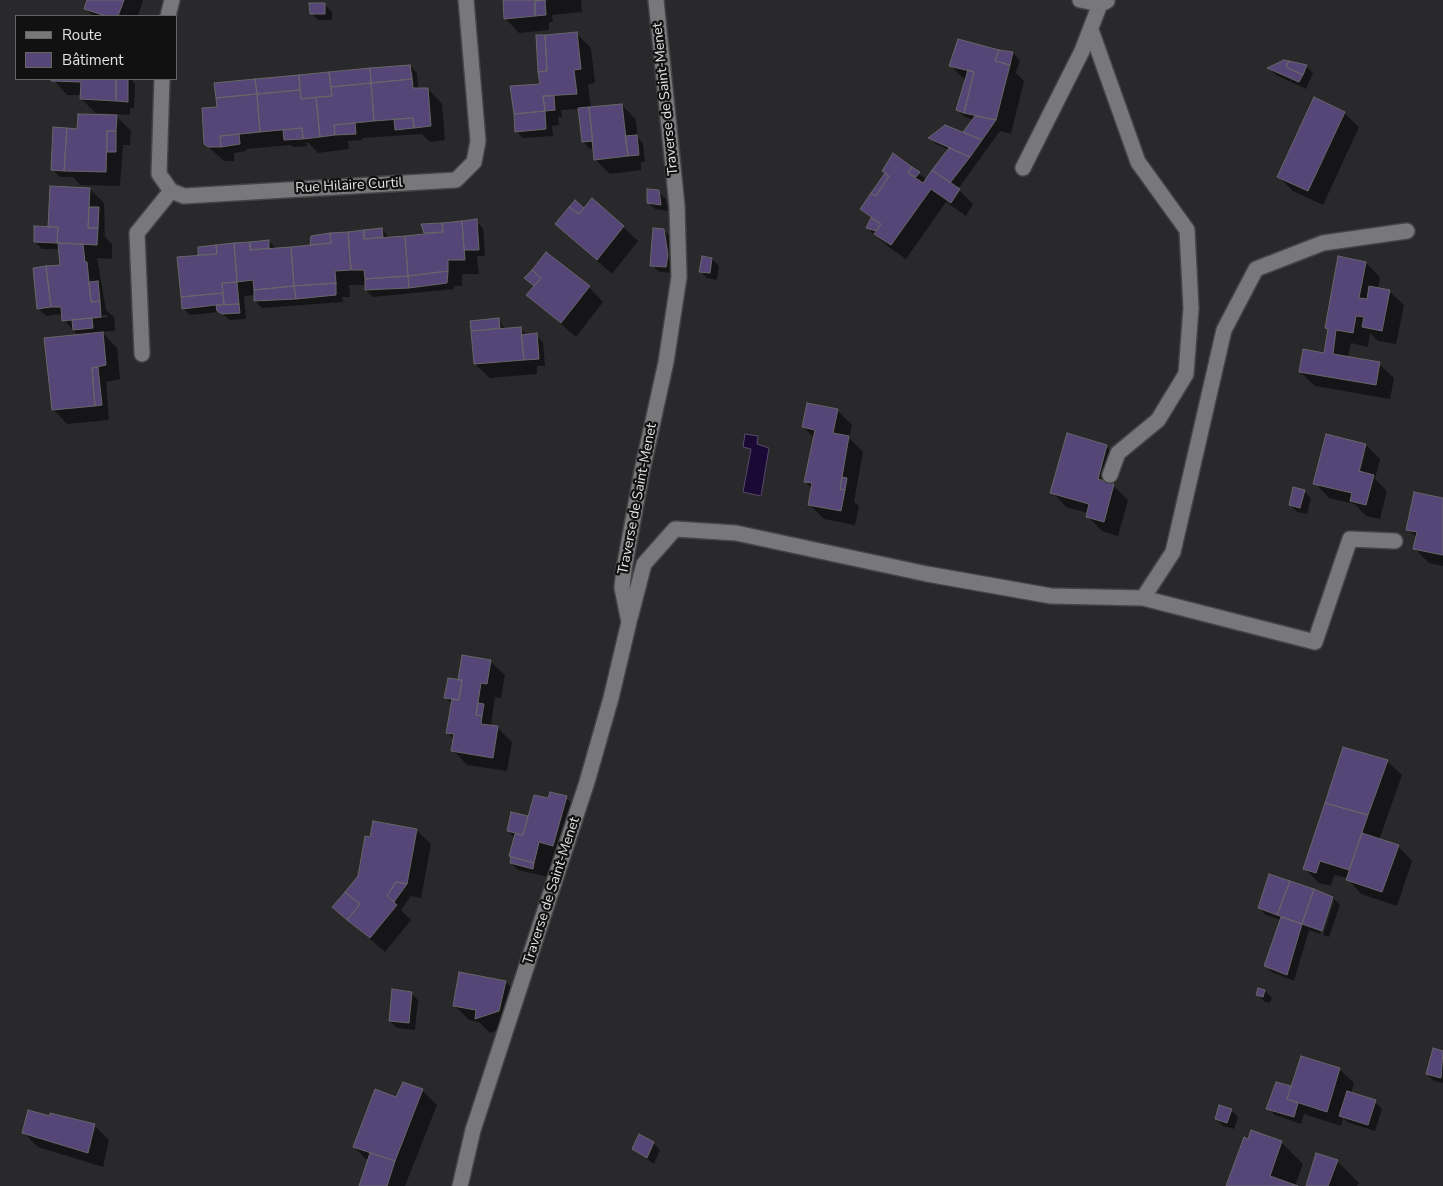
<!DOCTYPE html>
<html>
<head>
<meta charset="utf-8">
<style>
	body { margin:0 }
	#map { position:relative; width:1443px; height:1186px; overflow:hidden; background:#29282b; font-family:"Nunito Sans",sans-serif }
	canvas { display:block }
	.legend { position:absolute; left:15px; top:15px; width:162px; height:65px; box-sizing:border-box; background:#111112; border:1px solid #656566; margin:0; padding:6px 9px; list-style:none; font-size:15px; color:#e3e2e4 }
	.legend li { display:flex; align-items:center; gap:10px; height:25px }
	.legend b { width:25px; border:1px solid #656566 }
</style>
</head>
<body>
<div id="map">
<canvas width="1443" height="1186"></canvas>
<ul class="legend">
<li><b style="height:6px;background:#78777a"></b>Route</li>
<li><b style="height:14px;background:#564677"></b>Bâtiment</li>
</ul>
</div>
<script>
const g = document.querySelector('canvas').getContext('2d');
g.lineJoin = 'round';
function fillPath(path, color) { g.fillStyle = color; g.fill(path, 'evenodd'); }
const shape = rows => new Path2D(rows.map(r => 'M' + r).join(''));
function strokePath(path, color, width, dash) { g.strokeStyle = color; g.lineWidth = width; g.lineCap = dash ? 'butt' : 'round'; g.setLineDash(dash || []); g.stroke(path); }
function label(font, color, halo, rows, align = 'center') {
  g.font = font + ' "Nunito Sans",sans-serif'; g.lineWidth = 4.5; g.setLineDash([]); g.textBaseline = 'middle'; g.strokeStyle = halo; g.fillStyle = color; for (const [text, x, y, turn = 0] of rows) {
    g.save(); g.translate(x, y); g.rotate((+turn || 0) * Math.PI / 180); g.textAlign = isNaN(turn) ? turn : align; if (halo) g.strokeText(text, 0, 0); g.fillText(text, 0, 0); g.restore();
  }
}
const water = shape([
	[745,434,758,436,757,444,769,448,761,496,743,492,751,449,743,447,745,434]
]);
fillPath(water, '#1b0935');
strokePath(water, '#574a6a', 1);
fillPath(shape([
	[88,0,143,0,138,16,93,16,85,8],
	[504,0,581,0,582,12,552,15,553,22,549,22,549,30,519,33,505,18],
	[325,5,332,12,332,20,318,20,311,13],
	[576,33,591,48,595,83,588,84,591,108,622,105,636,120,638,138,643,143,645,162,641,162,641,170,610,174,595,159,594,148,590,149,583,142,579,109,561,110,562,117,558,117,559,125,552,126,553,136,523,138,516,131,541,85],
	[999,51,1013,53,1020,60,1016,73,1024,81,1011,134,1000,131,958,189,973,204,966,216,946,202,906,259,890,248,867,228,872,219,861,209,911,168,927,180,949,150,936,144,930,138,964,134,974,120,965,117,958,110,965,80,951,66],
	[876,219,886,227,885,229,876,222],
	[1284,62,1307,67,1313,73,1306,89,1276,75,1269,68],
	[410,66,417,73,418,87,428,89,442,104,445,140,430,142,422,134,362,138,362,140,348,141,349,149,318,153,309,143,305,143,308,146,293,147,290,145,246,149,246,151,234,153,234,161,224,161,205,144,218,109,215,84],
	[410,72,412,72,414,85,411,85],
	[53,79,131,79,135,84,134,108,130,108,130,115,96,113,81,99,81,95,67,95],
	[1344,113,1359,127,1323,205,1293,191,1279,177],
	[116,116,131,131,130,145,123,145,120,186,80,185,73,177,60,177,53,170,78,130],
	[90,189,104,203,105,235,103,235,112,244,112,259,97,258,106,310,114,317,115,331,102,332,117,348,120,379,106,382,109,420,67,424,53,409,78,336,59,314,46,316,38,308,62,266,59,249,42,249,35,242],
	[107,315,108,317,77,321,77,318],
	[658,192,666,199,668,211,655,209,648,202],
	[584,209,623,227,638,241,612,274,556,224],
	[476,221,483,228,485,256,477,256,479,274,462,274,462,286,454,286,454,289,373,297,366,290,366,285,349,285,350,297,342,297,343,302,262,308,255,301,255,295,244,296,246,319,230,320,219,312,190,315,183,308,202,257,200,255,269,241,276,249,313,246,312,244,382,229,389,238,428,235,425,233],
	[663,230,671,237,673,273,659,272,652,265],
	[712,259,719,266,717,280,707,278,700,271],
	[1366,263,1380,277,1378,289,1389,291,1404,305,1396,344,1378,341,1370,333,1368,347,1351,343,1348,358,1379,364,1394,378,1390,399,1315,386,1300,372,1325,354,1329,330,1327,328],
	[526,278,589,287,603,302,576,337,528,295,535,287],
	[499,320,506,330,520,328,527,335,536,335,543,342,545,366,537,366,537,374,490,378,475,364,472,322],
	[837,410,852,425,849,438,863,452,854,502,859,506,855,525,824,519,810,505,813,489,805,482,814,438,803,427],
	[1366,445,1380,459,1375,479,1387,491,1380,519,1366,516,1355,504,1329,498,1315,483],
	[1362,453,1365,453,1359,478,1356,477],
	[1106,446,1121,461,1114,486,1128,500,1118,536,1102,531,1087,516,1088,513,1066,507,1052,492],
	[1304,491,1311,498,1307,514,1297,512,1290,504],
	[1443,499,1443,566,1429,563,1415,549,1417,538,1408,529],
	[490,661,505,675,501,698,495,697,491,726,497,727,512,742,507,771,467,765,453,750,455,740,448,733,452,704,446,698,459,681],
	[1387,761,1402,775,1379,840,1398,846,1412,861,1397,906,1361,894,1347,878,1334,875,1331,886,1319,883,1304,868],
	[566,798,581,812,568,859,554,856,548,877,518,870,511,863,515,838,508,831,528,817,529,818,549,800],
	[416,830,431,844,421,898,411,896,401,910,411,920,385,952,356,927,359,876],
	[1333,898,1340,905,1329,937,1323,935,1334,900,1331,900,1320,934,1309,930,1294,981,1272,972,1265,965,1281,920,1266,915,1259,908],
	[506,982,520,997,513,1025,490,1033,479,1022,469,1020,454,1005],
	[1265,991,1272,998,1270,1003,1265,1002,1258,995],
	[411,993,418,1000,415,1030,397,1028,390,1021],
	[1433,1049,1443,1052,1443,1083,1434,1081,1427,1074],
	[1339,1069,1354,1083,1351,1094,1375,1102,1382,1109,1375,1131,1347,1122,1343,1118,1341,1126,1304,1114,1301,1124,1275,1115,1268,1108,1290,1088],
	[422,1090,437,1105,405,1186,360,1186,368,1161,354,1147,397,1098],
	[1231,1110,1238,1117,1234,1129,1223,1126,1216,1119],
	[94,1125,109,1140,103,1167,38,1147,23,1132],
	[1248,1141,1281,1142,1303,1164,1295,1186,1227,1186],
	[653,1143,660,1150,654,1164,633,1149],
	[1337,1161,1359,1183,1357,1186,1307,1186]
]), '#0007');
const building = shape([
	[87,0,124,0,118,16,106,16,84,9,87,0],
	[503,0,546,0,535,1,535,16,504,19,503,0],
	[545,0,546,15,535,16,535,1,545,0],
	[309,3,325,3,325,14,310,14,309,3],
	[577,32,581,69,574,70,577,94,543,96,545,111,514,114,510,86,540,84,538,72,547,71,545,35,577,32],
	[536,35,545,35,547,71,538,72,536,35],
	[958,39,999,50,995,61,1010,65,996,120,964,113,974,72,949,66,958,39],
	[999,50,1013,52,1010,65,995,61,999,50],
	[1284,60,1289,61,1286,67,1303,75,1299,82,1267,68,1284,60],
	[1289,61,1307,65,1303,75,1286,67,1289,61],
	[410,65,412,79,371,83,370,68,410,65],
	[370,68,371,83,331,87,329,72,370,68],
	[968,70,974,72,964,113,956,110,968,70],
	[329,72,332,96,301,99,299,75,329,72],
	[299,75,300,90,257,94,255,79,299,75],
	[51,79,116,79,116,101,80,99,81,82,51,81,51,79],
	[116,79,128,79,128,102,116,101,116,79],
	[255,79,257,94,216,98,214,83,255,79],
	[412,79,413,88,428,88,431,126,414,128,413,118,374,121,371,83,412,79],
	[371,83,374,121,334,125,335,135,320,137,316,97,332,96,331,87,371,83],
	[300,90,301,99,316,97,320,137,303,139,302,128,260,132,257,94,300,90],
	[257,94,260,132,220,136,221,147,208,147,204,144,202,108,217,107,216,98,257,94],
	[543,96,554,96,555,110,545,111,543,96],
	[1314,97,1345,112,1308,191,1277,177,1314,97],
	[622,104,628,156,594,160,589,107,622,104],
	[589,107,593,141,582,142,578,108,589,107],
	[545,111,546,129,515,132,514,114,545,111],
	[78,114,117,115,116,131,107,131,106,172,64,171,67,128,77,129,78,114],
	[975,116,996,120,982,140,963,132,975,116],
	[413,118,414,128,395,130,394,119,413,118],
	[355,123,356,134,335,135,334,125,355,123],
	[945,125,982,140,970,157,928,138,945,125],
	[53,127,67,128,64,171,51,170,53,127],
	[302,128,303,139,284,140,283,130,302,128],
	[107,131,116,131,116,152,107,152,107,131],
	[239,134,240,144,221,147,220,136,239,134],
	[637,135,639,155,628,156,625,136,637,135],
	[949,148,970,157,950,183,932,170,949,148],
	[893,153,912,167,908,173,923,183,932,170,960,189,951,203,931,189,891,245,874,234,881,224,860,209,871,193,876,196,889,176,882,171,893,153],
	[912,167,920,172,916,177,908,173,912,167],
	[885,173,889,176,876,196,871,193,885,173],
	[50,186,90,188,88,228,98,228,97,245,57,243,58,227,48,227,50,186],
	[647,189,659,190,661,205,647,203,647,189],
	[592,198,624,226,597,260,555,224,569,207,579,214,592,198],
	[575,200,584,208,579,214,569,207,575,200],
	[89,207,99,207,98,228,88,228,89,207],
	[871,218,881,224,876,231,866,228,871,218],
	[477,219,479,250,464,250,462,221,477,219],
	[462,221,465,260,448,260,448,271,408,276,405,236,443,232,442,223,462,221],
	[442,223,443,232,424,233,421,224,442,223],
	[34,226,58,227,57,243,34,242,34,226],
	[382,228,383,237,364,239,364,230,382,228],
	[653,228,664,229,668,255,666,267,650,266,653,228],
	[364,230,364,239,405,236,408,276,365,279,364,270,351,270,348,232,364,230],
	[348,232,351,270,335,271,336,283,294,286,291,247,331,243,330,233,348,232],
	[330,233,331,243,310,245,311,236,330,233],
	[269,240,269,248,250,250,250,242,269,240],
	[250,242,250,250,291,247,294,286,254,290,253,280,237,282,234,243,250,242],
	[58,243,83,244,85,262,87,262,91,302,100,301,101,317,62,321,61,307,51,307,46,266,60,265,58,243],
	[234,243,237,282,222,283,223,293,181,297,177,257,217,254,216,245,234,243],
	[216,245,217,254,198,255,198,247,216,245],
	[546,252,590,286,561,323,526,295,541,278,532,270,546,252],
	[702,256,712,258,710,273,699,272,702,256],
	[1338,256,1366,262,1359,298,1367,299,1369,286,1390,290,1382,331,1362,327,1364,317,1356,316,1353,333,1336,330,1333,354,1380,362,1376,385,1299,372,1303,349,1324,353,1328,329,1325,328,1338,256],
	[46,266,51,307,37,309,33,268,46,266],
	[532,270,541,278,534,286,524,278,532,270],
	[448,271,447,283,409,288,408,276,448,271],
	[408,276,409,288,365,290,365,279,408,276],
	[98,281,100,301,91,302,89,282,98,281],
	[237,282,239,304,224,305,222,283,237,282],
	[336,283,336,295,296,299,294,286,336,283],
	[294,286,296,299,254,301,254,290,294,286],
	[223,293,224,304,182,309,181,297,223,293],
	[239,304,240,313,222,314,217,311,216,305,239,304],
	[92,318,93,328,73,330,72,320,92,318],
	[499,318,500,328,471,331,470,321,499,318],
	[521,327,524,360,474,364,471,331,521,327],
	[103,332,106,365,92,368,95,406,52,410,44,338,103,332],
	[537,333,539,359,524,360,521,335,537,333],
	[98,367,102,405,95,406,92,368,98,367],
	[807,403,838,409,833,433,849,436,840,489,845,490,841,511,808,505,812,483,804,482,815,430,802,427,807,403],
	[1067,433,1107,445,1098,479,1114,484,1104,522,1086,517,1089,504,1050,493,1067,433],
	[1326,434,1366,444,1359,471,1374,475,1366,505,1350,501,1352,493,1313,484,1326,434],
	[842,477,847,478,845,490,840,489,842,477],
	[1293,487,1305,490,1300,508,1289,505,1293,487],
	[1414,492,1443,498,1443,555,1413,549,1417,532,1406,530,1414,492],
	[462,655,491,660,487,684,481,683,476,715,482,716,481,724,498,726,493,758,451,751,454,734,446,733,452,699,459,700,462,680,458,680,462,655],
	[448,678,462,680,459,700,444,698,448,678],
	[478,703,484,704,482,716,476,715,478,703],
	[1343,747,1388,760,1368,815,1325,803,1343,747],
	[550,792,567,796,553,846,539,842,534,863,509,856,515,834,523,835,534,795,548,798,550,792],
	[1325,803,1368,815,1349,870,1320,861,1316,873,1303,869,1325,803],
	[511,812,528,816,523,835,507,831,511,812],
	[373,821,417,829,407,884,396,882,387,896,397,905,370,938,347,920,360,904,345,892,358,876,365,836,370,837,373,821],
	[1362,833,1399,845,1382,892,1346,880,1362,833],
	[511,857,534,863,533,869,510,863,511,857],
	[1269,874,1290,881,1277,915,1258,908,1269,874],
	[1290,881,1314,889,1302,924,1277,915,1290,881],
	[396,882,407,884,394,902,387,896,396,882],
	[1314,889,1333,897,1322,931,1302,924,1314,889],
	[345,892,360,904,347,920,332,907,345,892],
	[1281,917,1302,924,1287,975,1264,966,1281,917],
	[459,972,506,981,499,1011,475,1019,476,1010,453,1006,459,972],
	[1258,988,1265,990,1263,997,1256,995,1258,988],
	[392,989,412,992,409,1023,389,1021,392,989],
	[1433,1048,1443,1051,1441,1078,1426,1074,1433,1048],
	[1301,1056,1340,1068,1327,1112,1287,1099,1301,1056],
	[403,1082,423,1089,395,1161,353,1147,375,1089,396,1097,403,1082],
	[1276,1082,1291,1086,1287,1099,1298,1103,1294,1117,1266,1109,1276,1082],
	[1347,1091,1376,1100,1368,1125,1339,1116,1347,1091],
	[1219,1105,1232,1109,1227,1123,1215,1119,1219,1105],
	[28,1110,50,1116,50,1113,95,1124,88,1153,22,1133,28,1110],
	[1251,1130,1282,1141,1270,1176,1298,1186,1226,1186,1244,1137,1248,1139,1251,1130],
	[639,1134,654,1142,647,1158,632,1149,639,1134],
	[370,1153,395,1161,387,1186,359,1186,370,1153],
	[1316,1153,1338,1160,1328,1186,1306,1186,1316,1153]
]);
fillPath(building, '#564677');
strokePath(building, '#676669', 1);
const lane = shape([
	[1080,0,1100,4,1107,1],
	[1091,30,1138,162,1187,230,1191,308,1186,374,1158,420,1118,453,1110,475],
	[1023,168,1082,51,1100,4],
	[142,354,137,233,171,191]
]);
const street = shape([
	[168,16,172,0],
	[162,79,159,174,171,191,184,196,456,180,474,162,478,141,466,0],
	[1143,598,1315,642,1350,539,1395,541],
	[630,618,644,564,675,529,736,533,927,574,1051,596,1143,598,1173,552,1224,330,1256,269,1323,243,1407,231],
	[460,1186,473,1130,587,782,611,698,629,622,622,588,624,569,642,471,666,362,679,277,677,206,656,0]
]);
strokePath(lane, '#444345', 18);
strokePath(street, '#444345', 18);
strokePath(lane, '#78777a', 15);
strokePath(street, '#78777a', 15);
label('14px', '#e3e2e4', '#111112', [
	["Traverse de Saint-Menet",666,99,-96],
	["Rue Hilaire Curtil",349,186,-3],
	["Traverse de Saint-Menet",638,499,-79],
	["Traverse de Saint-Menet",552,891,-72]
]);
</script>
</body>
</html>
